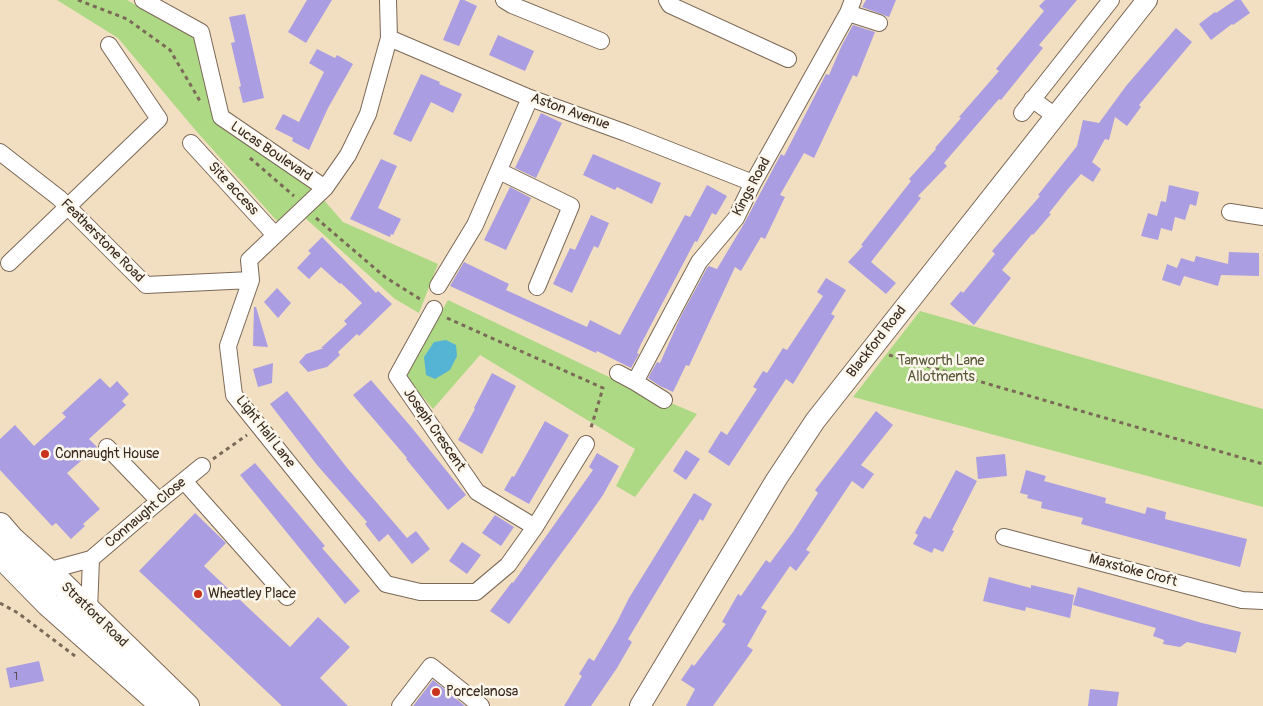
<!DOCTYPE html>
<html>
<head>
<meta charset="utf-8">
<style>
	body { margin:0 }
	canvas { display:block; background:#f2dfc1 }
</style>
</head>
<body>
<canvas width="1263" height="706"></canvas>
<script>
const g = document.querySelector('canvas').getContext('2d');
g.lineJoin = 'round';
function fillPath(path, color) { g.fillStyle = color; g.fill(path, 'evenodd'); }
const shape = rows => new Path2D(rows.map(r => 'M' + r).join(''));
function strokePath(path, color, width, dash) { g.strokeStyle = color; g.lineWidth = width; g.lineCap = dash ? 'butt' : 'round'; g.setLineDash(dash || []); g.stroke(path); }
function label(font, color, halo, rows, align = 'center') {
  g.font = font + ' Pangolin,sans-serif'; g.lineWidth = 5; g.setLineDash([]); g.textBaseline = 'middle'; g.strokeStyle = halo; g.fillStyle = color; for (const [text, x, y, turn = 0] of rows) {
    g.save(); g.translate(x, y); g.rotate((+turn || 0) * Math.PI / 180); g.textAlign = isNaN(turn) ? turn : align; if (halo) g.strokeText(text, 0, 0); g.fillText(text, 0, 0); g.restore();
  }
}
fillPath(shape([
	[57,0,127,0,195,39,217,120,314,187,278,222,197,132,118,38],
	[323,199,343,222,438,264,419,313,395,299,304,217],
	[448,300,609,377,697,414,635,497,616,486,635,449,480,355,433,409,405,376],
	[920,311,1263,409,1263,507,853,397]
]), '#add985');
fillPath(shape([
	[446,340,456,345,457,356,450,370,435,379,426,375,424,357,434,342]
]), '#55b4d4');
fillPath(shape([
	[307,0,332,0,306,43,288,32],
	[460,0,464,0,477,6,459,46,443,40],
	[866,0,896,0,889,17,862,7],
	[1045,0,1077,0,1039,45,1043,48,1001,100,999,99,944,163,947,166,918,196,921,198,871,262,896,283,886,294,848,262,863,246,861,245,911,181,909,179,936,149,935,148,961,118,959,117,999,71,996,69,1044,11,1039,6],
	[1235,0,1241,0,1250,13,1233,25,1232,24,1211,40,1199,24,1215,12,1216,13],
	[245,14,264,98,243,103,239,87,241,86,231,43,235,42,229,17],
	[853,25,875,32,857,77,853,75,814,158,804,153,780,195,785,197,765,239,761,237,741,271,735,267,689,366,686,365,673,392,660,386,648,378,657,362,660,363,681,316,707,268,709,266,717,269,745,222,781,154,784,156,826,74,829,75,842,45],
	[1176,28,1192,42,1139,105,1141,107,1127,126,1115,117,1109,140,1105,139,1092,162,1101,169,1093,182,1081,174,1068,189,1049,213,1051,214,1033,235,1032,234,1002,270,1011,278,974,325,950,304,961,291,963,293,995,254,992,251,1040,196,1038,195,1077,146,1083,120,1099,123,1126,86],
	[498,35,534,51,525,71,489,55],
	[317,49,335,58,337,55,353,64,328,108,309,150,292,141,293,138,275,129,283,114,299,122,324,72,309,63],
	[421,74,440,82,439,84,462,94,453,113,431,102,411,142,393,134],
	[541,113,562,123,536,178,515,168],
	[593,154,661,183,652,204,617,187,615,190,583,175],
	[381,159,397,166,378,208,401,219,393,235,391,234,390,237,350,219],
	[707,185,727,196,716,215,712,213,697,242,695,241,641,344,637,353,639,354,631,368,597,351,596,353,450,286,464,262,509,284,506,290,587,327,590,320,620,335,685,215,690,217],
	[1169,185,1199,192,1196,206,1190,204,1185,220,1175,217,1172,231,1161,228,1158,240,1141,236,1148,213,1157,216,1161,201,1166,202],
	[510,187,531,198,506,250,484,240],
	[591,215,609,223,598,248,594,246,572,293,553,284,570,248,575,250],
	[322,237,376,293,378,291,392,304,359,336,357,334,338,352,340,355,327,367,308,372,299,362,306,354,324,348,321,348,347,324,344,321,362,303,341,283,340,284,321,267,309,279,297,268,311,253,308,251],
	[1229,252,1259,253,1259,276,1221,275,1218,286,1184,276,1180,286,1162,280,1167,264,1177,268,1181,258,1194,262,1196,256,1228,264],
	[826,278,846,290,831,314,835,316,793,384,786,379,729,466,708,452,721,431,727,435,757,389,753,387,763,371,767,373,783,348,787,350,823,296,817,292],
	[277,288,291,303,278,318,264,302],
	[254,307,256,307,268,347,253,346],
	[273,363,272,383,258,387,253,369],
	[492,373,516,386,482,454,458,440,475,409,474,408],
	[100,378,110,388,117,381,129,394,122,401,126,405,89,439,97,447,67,473,100,509,83,524,85,526,71,539,56,523,52,526,0,470,0,439,15,425,34,446,66,417,62,413],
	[371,380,412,428,466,495,448,510,406,459,407,458,353,395],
	[287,391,348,469,407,538,416,531,430,549,412,564,388,534,379,542,365,524,367,522,317,465,270,404],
	[876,411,893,425,861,465,874,474,863,489,852,481,806,550,810,552,796,571,790,566,761,608,767,611,747,646,753,650,713,706,686,706,695,689,681,680,692,664,694,666,726,624,722,622,738,594,741,596,766,560,770,563,793,532,818,493,815,490],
	[545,421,569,435,529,504,504,490,512,476,514,477],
	[686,450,700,459,686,480,673,471],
	[597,453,619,466,603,495,577,532,509,624,490,611,512,582,513,583,571,501,593,470,589,467],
	[1005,454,1007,476,978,479,976,457],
	[255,463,325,546,322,548,360,591,345,604,240,475],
	[956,470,977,481,952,530,954,531,943,552,934,548,932,553,913,544,918,535,915,533,924,516,930,519],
	[1026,470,1046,476,1044,481,1106,498,1105,503,1145,514,1147,507,1166,512,1165,519,1247,539,1240,567,1081,524,1083,518,1041,508,1042,502,1027,498,1028,495,1020,493],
	[694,493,712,504,703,521,700,519,628,639,632,642,617,668,591,706,564,706,582,676,579,674,589,658,594,661,617,622,629,598],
	[195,513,226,543,204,566,290,647,318,617,350,647,320,678,348,706,282,706,139,571],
	[495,515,514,527,501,546,482,533],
	[462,542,481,555,467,574,449,561],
	[989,577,1031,588,1031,585,1074,595,1070,618,1026,607,1025,611,983,601],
	[1078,587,1202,623,1241,632,1236,653,1187,642,1180,647,1163,644,1164,640,1153,636,1156,628,1073,605],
	[39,661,44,681,10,688,6,668],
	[433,680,465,706,413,706],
	[1090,689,1119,692,1117,706,1088,706]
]), '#aa9de2');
const minor = shape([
	[143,0,201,32,221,117,325,188],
	[388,0,389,38,368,114,348,155,325,188,249,260,251,280,228,346,234,395,386,584,420,592,476,592,508,565,535,527,586,444],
	[504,0,512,5,601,41],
	[667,0,670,5,788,59],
	[848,13,879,23],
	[389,38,530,98,626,133,753,183],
	[1032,99,1055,116],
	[1022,113,1111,0],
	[191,143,275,235],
	[0,152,59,198,146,285,251,280],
	[499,171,571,206,537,287],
	[1230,212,1263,217],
	[9,263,159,119,109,45],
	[438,286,475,225,530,98],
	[434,309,397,376,477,492,535,527],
	[618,373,635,382],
	[664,400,635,382,699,262,736,218,753,183,848,13,853,0],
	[107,447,159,501],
	[184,481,287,597],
	[1004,537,1242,600,1263,601],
	[47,571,91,559,159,501,202,466],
	[89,610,91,559],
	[400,706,431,666,481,706]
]);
const major = shape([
	[640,706,776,480,815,421,1147,0]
]);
const highway = shape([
	[0,525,12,539,62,584,187,706],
	[0,555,48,604,163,706]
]);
strokePath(minor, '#7b6957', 18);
strokePath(major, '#7b6957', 22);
strokePath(highway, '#7b6957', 26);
strokePath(shape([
	[78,0,127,19,170,50,200,101],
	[250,158,294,196],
	[316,218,385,277,423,301],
	[447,318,603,388,590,431],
	[889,355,1263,464],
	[213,459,247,435],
	[0,603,18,613,75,656]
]), '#7b6957', 3, [4, 4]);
strokePath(minor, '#fff', 16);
strokePath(major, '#fff', 20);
strokePath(highway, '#fff', 24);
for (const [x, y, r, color] of [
	[45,454,5,"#c8321e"],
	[198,594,5,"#c8321e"],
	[436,692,5,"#c8321e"]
]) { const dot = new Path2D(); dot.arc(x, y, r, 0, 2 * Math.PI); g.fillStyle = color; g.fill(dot); strokePath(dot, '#fbf7ec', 2); }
label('11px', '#57474f', null, [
	["1",16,677]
]);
label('14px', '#3b2a1e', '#fbf7ec', [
	["Aston Avenue",570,112,20],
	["Lucas Boulevard",271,152,34],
	["Kings Road",752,187,-62],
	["Site access",233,189,47],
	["Featherstone Road",102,241,45],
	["Blackford Road",877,342,-52],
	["Joseph Crescent",434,430,55],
	["Light Hall Lane",265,432,52],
	["Connaught Close",146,513,-40],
	["Maxstoke Croft",1133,571,15],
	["Stratford Road",94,615,44]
]);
label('14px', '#585638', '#fbf7ec', [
	["Tanworth Lane",941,361],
	["Allotments",941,377]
]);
label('14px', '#3b2a1e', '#fbf7ec', [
	["Connaught House",55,454],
	["Wheatley Place",208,594],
	["Porcelanosa",446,692]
], 'left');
</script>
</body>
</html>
